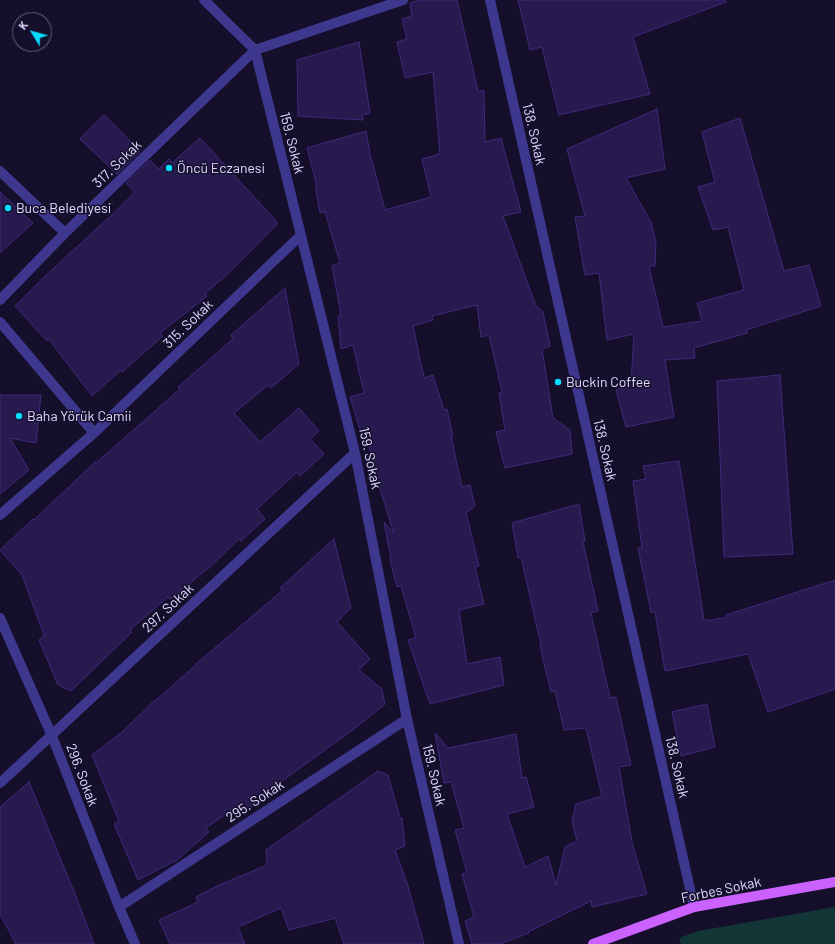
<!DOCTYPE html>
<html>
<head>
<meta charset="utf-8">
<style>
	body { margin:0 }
	#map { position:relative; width:835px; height:944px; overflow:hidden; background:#150f2c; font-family:Barlow,sans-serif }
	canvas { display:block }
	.north { position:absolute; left:12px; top:12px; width:40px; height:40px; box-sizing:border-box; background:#150f2c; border:1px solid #666080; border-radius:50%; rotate:307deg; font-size:11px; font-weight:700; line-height:16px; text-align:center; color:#e0daff }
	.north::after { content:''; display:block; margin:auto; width:14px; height:18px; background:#06dcff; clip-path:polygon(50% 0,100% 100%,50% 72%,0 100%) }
</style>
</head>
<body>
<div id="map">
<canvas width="835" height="944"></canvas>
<div class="north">K</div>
</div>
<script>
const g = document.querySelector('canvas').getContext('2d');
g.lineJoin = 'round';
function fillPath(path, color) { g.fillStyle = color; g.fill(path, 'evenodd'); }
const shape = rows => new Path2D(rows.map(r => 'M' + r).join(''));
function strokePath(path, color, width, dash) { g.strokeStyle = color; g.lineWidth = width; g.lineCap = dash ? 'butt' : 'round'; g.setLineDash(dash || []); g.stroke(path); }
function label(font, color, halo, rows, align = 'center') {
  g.font = font + ' Barlow,sans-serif'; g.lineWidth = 3; g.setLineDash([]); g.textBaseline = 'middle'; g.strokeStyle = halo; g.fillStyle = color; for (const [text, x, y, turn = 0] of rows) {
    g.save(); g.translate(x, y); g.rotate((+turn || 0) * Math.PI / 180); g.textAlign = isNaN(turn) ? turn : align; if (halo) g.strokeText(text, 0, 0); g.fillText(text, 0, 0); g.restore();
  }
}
fillPath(shape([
	[835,907,835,944,681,944,679,938,698,931]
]), '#123636');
const building = shape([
	[420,0,457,0,478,91,484,91,485,142,501,138,521,212,503,216,536,306,543,312,550,346,542,349,553,418,570,430,572,454,505,468,496,432,505,430,499,393,502,392,489,335,481,337,477,305,432,316,433,320,413,326,424,378,433,375,444,410,447,409,453,436,451,436,462,487,470,485,475,506,466,513,479,566,475,567,484,604,459,610,467,664,500,657,504,685,430,704,408,640,416,638,401,586,397,587,390,559,391,559,384,522,394,533,377,480,365,429,360,430,350,397,364,393,353,345,341,349,338,316,341,315,332,266,340,263,325,212,320,213,316,190,316,182,307,148,366,131,370,154,385,210,431,197,422,159,440,154,433,72,405,78,397,42,407,39,402,19,412,16,410,3,420,0],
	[518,0,725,0,726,2,633,37,650,94,559,115,542,47,530,50,518,0],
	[359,42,370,113,362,115,363,120,298,116,297,60,359,42],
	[657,109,665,169,626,178,651,222,656,242,655,266,649,266,663,327,702,321,697,303,744,290,728,227,713,230,698,187,715,182,702,132,740,118,784,271,809,265,821,306,746,330,747,333,694,348,695,358,665,360,674,417,626,427,616,390,631,384,634,334,607,340,599,273,585,275,575,217,585,216,567,149,657,109],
	[104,115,140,151,117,174,80,139,104,115],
	[200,138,278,223,233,269,205,294,207,296,183,315,160,333,163,336,122,372,121,370,92,396,48,338,47,341,15,306,42,279,116,211,135,192,126,183,150,160,159,169,169,159,172,163,200,138],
	[0,192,33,223,0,253,0,192],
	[285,288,299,364,271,388,268,385,234,413,260,442,299,408,319,431,310,439,324,454,300,476,297,472,257,509,265,519,241,541,239,539,210,567,170,599,168,597,130,630,132,632,71,691,58,685,39,640,44,635,22,575,0,550,33,519,34,520,95,462,96,463,180,389,178,387,233,339,231,335,285,288],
	[780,375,793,554,724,557,717,381,780,375],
	[0,395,41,395,36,443,10,438,29,470,0,494,0,395],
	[679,461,704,620,710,620,710,621,715,619,726,618,726,615,835,580,835,689,768,712,748,654,665,671,655,612,651,612,638,548,642,548,633,481,646,479,643,466,679,461],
	[579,504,585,541,583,542,598,611,591,613,610,698,616,697,631,765,619,767,632,842,647,894,592,907,591,901,528,932,529,933,500,944,472,944,465,921,474,917,462,874,467,873,455,830,464,828,451,782,444,783,435,733,448,748,516,734,522,778,526,777,534,807,507,814,525,867,548,856,556,885,565,847,577,841,572,821,576,804,602,796,586,728,564,730,555,691,551,692,540,646,541,645,521,557,518,558,512,523,579,504],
	[334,539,351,608,337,622,370,659,359,670,382,689,385,704,354,729,271,789,273,791,244,811,240,804,206,828,209,832,177,860,138,880,114,824,119,821,92,755,121,733,155,700,155,701,196,665,196,664,283,590,280,588,334,539],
	[707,704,715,747,681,756,672,712,707,704],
	[378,771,388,775,400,818,402,818,405,846,395,850,408,886,424,944,344,944,335,918,289,930,281,908,238,927,245,944,170,944,159,920,198,902,196,897,217,886,267,865,266,850,378,771],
	[29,782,77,899,94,944,16,944,0,914,0,807,29,782]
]);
fillPath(building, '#271a4e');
strokePath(building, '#3e2a7c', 1);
strokePath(shape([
	[204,0,255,50,355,453,407,719,459,944],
	[490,0,694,907],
	[0,171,65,233],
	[0,300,65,233,255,50,403,0],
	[0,322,94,433],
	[0,515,94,433,301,235],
	[0,618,52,736,119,907,135,944],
	[0,783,355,453],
	[119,907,407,719]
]), '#3e378e', 10);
strokePath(shape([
	[593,944,694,907,835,882]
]), '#cb61ff', 10);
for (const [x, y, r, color] of [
	[169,168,4,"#06dcff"],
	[8,208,4,"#06dcff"],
	[558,382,4,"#06dcff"],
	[19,416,4,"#06dcff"]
]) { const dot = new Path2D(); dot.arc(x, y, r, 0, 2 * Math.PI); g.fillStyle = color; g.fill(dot); strokePath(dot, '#150f2c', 1.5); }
label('14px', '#e0daff', '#150f2c', [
	["138. Sokak",534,134,77],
	["159. Sokak",292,143,76],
	["317. Sokak",117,164,-44],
	["315. Sokak",188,324,-44],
	["138. Sokak",605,450,77],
	["159. Sokak",370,458,78],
	["297. Sokak",168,608,-43],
	["138. Sokak",677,767,77],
	["296. Sokak",82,775,69],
	["159. Sokak",434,775,77],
	["295. Sokak",255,801,-33],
	["Forbes Sokak",721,890,-12]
]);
label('14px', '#e0daff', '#150f2c', [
	["Öncü Eczanesi",177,168],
	["Buca Belediyesi",16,208],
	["Buckin Coffee",566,382],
	["Baha Yörük Camii",27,416]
], 'left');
</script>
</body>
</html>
